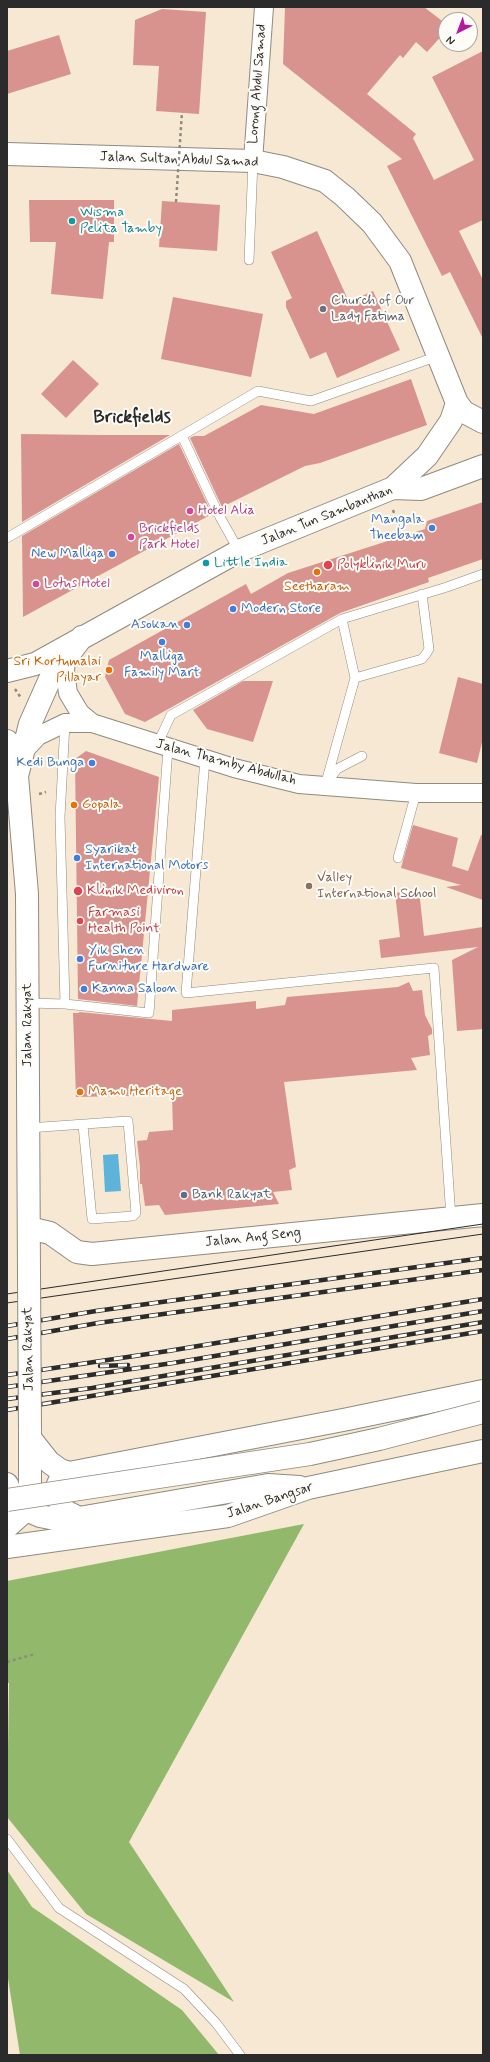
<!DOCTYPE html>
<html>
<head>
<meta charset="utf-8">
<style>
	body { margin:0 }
	#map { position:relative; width:490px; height:2062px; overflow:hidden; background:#f6e8d3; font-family:Mynerve,sans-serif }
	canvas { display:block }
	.frame { position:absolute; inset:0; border:8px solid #2b2b2b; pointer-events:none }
	.north { position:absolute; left:438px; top:12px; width:40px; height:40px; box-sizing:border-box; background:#fdfcf7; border:1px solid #a9a8a5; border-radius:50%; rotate:222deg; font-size:11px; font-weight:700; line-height:16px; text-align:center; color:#2b2b2b }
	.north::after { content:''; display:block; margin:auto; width:14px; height:18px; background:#b5179e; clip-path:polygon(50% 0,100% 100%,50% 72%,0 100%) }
</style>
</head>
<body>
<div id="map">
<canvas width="490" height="2062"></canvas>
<div class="frame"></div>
<div class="north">N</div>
</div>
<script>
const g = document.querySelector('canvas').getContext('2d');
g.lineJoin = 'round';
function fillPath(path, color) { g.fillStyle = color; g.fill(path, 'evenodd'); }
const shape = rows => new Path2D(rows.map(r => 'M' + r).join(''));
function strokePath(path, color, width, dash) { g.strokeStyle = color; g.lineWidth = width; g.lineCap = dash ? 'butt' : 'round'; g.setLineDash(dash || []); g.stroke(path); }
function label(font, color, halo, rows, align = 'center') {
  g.font = font + ' Mynerve,sans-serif'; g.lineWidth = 4; g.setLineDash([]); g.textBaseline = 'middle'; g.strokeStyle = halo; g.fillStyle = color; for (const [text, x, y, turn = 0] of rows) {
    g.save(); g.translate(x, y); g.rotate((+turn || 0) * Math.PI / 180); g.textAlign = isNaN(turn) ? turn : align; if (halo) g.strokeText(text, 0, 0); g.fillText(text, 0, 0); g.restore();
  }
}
fillPath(shape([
	[304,1524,129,1842,234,2002,86,1914,7,1817,9,1683,7,1683,7,1581],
	[7,1870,32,1907,182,2010,219,2055,20,2055,7,1972]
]), '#92b86c');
fillPath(shape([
	[118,1154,121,1191,105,1192,103,1155]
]), '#5db3d9');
fillPath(shape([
	[285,7,424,7,446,24,446,31,427,52,416,42,403,58,400,55,367,94,416,134,413,138,434,180,474,160,432,77,483,51,483,220,459,231,483,280,483,339,450,272,442,276,387,166,402,159,283,64],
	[162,9,206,12,199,114,156,111,159,66,133,65,135,20],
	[59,35,71,74,7,94,7,51],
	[29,200,114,200,114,242,109,242,103,299,51,294,56,242,30,242],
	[162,201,220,205,217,251,159,247],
	[317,231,349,302,373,291,400,350,337,378,326,352,310,359,286,307,286,301,292,298,271,252],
	[173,297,263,314,251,377,161,359],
	[73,360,99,384,66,418,41,394],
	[411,379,427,425,320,463,305,466,222,507,190,438,194,436,204,436,261,405,314,414],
	[21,434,100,435,170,435,22,522],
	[179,444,212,514,23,617,22,536],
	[483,502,483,559,428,578,429,582,340,613,145,722,125,714,105,677,109,660,246,584,251,594,288,573,425,529,427,521],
	[458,677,483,684,483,738,477,763,439,753],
	[243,681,273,681,253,742,207,729,193,710],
	[86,751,159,777,137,1006,78,999,75,759],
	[413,825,458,838,452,866,468,871,481,835,483,835,483,900,446,887,461,885,401,868],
	[419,890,424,936,483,927,483,1029,457,1031,452,960,478,947,381,958,379,940,400,937,395,893],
	[409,982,413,991,422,990,425,1015,432,1029,432,1034,428,1036,430,1055,411,1058,417,1070,284,1082,296,1167,289,1170,292,1190,273,1192,279,1204,165,1215,159,1205,145,1206,142,1184,140,1184,140,1167,137,1141,147,1140,149,1132,173,1130,172,1095,76,1097,73,1013,79,1013,79,1012,172,1021,172,1010,256,1001,256,1009,285,1005,287,997,398,987]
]), '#d8938f');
const service = shape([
	[249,260,253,161],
	[182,436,220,517,239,551],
	[7,538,258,391,311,401,438,356],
	[355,678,422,659,426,654,429,649,422,594],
	[157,745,171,715,342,619,447,587,483,574],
	[205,759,186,993,434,968,451,1218],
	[329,780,337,769,362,756],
	[325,786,355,678,342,619],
	[398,858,416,793],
	[28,1003,65,1004,60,817,65,723],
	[65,1004,149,1013,168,748],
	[28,1128,128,1121,136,1213,133,1216,92,1219,83,1125],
	[7,1839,59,1908,184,1989,216,2023,240,2055]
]);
const minor = shape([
	[253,161,264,7],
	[66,657,65,672,68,693,80,713,92,723],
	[22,753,38,736,65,723,92,723,234,768,299,784,416,793,483,793]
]);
const tertiary = shape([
	[29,1228,50,1233,77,1252,92,1254,483,1215]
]);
const secondary = shape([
	[7,154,253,161,283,167,325,181,345,197,372,223,400,261,457,403,464,412,483,422],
	[393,488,427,456,451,421,457,403],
	[7,671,35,664,239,551,393,488,421,489,483,466],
	[7,741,17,775],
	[29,1275,27,894,17,776,30,724,50,679,82,637],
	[30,1433,30,1438,49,1462,60,1470,69,1473],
	[7,1484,11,1494,18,1504,26,1510,40,1516,60,1520,79,1518,268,1485,299,1487],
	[79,1518,65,1511,58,1499,56,1489,59,1482,69,1473,348,1419,483,1391],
	[7,1527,26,1510,28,1503,30,1492,30,1438],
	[7,1547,228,1516,308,1488,483,1451]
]);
strokePath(service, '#908a7f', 10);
strokePath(minor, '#908a7f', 20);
strokePath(tertiary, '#908a7f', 24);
strokePath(secondary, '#908a7f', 24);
strokePath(shape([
	[393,510,402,536],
	[15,689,21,698],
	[39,794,46,792],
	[7,1662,35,1654]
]), '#908a7f', 2.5, [3, 3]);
strokePath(service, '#fff', 9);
strokePath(minor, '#fff', 18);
strokePath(tertiary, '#fff', 22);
strokePath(secondary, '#fff', 22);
strokePath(shape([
	[7,1294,483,1224],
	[7,1303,483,1234]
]), '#2b2b2b', 1);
const rail = shape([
	[7,1326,96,1311,483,1258],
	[7,1339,98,1323,483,1270],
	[100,1366,128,1365],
	[7,1375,168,1351,483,1299],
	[7,1387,173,1363,483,1311],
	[7,1399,92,1388,483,1322],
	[7,1410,483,1331]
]);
strokePath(rail, '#2b2b2b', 4.5);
strokePath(rail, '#fdfcf7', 3, [9]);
const secondaryBridge = shape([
	[29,1275,30,1430],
	[7,1500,310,1454,379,1439,483,1412]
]);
strokePath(secondaryBridge, '#908a7f', 24, []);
strokePath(shape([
	[176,202,182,112]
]), '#908a7f', 2.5, [3, 3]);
strokePath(secondaryBridge, '#fff', 22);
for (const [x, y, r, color] of [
	[72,221,4,"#0f9aa8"],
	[323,309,4,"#6b7280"],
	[190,511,4,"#d1479c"],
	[432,528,4,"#3f7fe0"],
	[131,537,4,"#d1479c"],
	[112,554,4,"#3f7fe0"],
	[206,563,4,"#0f9aa8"],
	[328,565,5,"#e0444e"],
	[317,572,4,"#e8710a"],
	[36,584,4,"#d1479c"],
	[233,609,4,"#3f7fe0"],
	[187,625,4,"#3f7fe0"],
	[162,642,4,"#3f7fe0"],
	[109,670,4,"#e8710a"],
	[92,763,4,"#3f7fe0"],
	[74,805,4,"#e8710a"],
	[77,858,4,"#3f7fe0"],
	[309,886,4,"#8d6e63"],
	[78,891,5,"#e0444e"],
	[80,921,4,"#e0444e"],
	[80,959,4,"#3f7fe0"],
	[84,989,4,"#3f7fe0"],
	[80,1092,4,"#e8710a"],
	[184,1195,4,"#5c6f8a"]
]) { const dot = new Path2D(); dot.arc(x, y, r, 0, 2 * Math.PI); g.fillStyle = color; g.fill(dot); strokePath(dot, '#fdfcf7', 1.5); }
label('14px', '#2b2b2b', '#fdfcf7', [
	["Lorong Abdul Samad",258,84,-86],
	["Jalan Sultan Abdul Samad",179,160,2],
	["Jalan Tun Sambanthan",327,516,-22],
	["Jalan Thamby Abdullah",226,763,15],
	["Jalan Rakyat",28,1025,-90],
	["Jalan Ang Seng",253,1238,-6],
	["Jalan Rakyat",29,1349,-91],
	["Jalan Bangsar",270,1501,-18]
]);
label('14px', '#0d838f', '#fdfcf7', [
	["Wisma",80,213],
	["Pelita Tamby",80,229],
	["Little India",214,563]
], 'left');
label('14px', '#5b616d', '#fdfcf7', [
	["Church of Our",331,301],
	["Lady Fatima",331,317]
], 'left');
label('14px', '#b23c85', '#fdfcf7', [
	["Hotel Alia",198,511],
	["Brickfields",139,529],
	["Park Hotel",139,545],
	["Lotus Hotel",44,584]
], 'left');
label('14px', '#366cbe', '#fdfcf7', [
	["Mangala",424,520],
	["Theebam",424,536],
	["New Malliga",104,554],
	["Modern Store",241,609,"left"],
	["Asokan",179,625],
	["Malliga",162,657,"center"],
	["Family Mart",162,673,"center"],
	["Kedi Bunga",84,763],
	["Syarikat",85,850,"left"],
	["International Motors",85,866,"left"],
	["Yik Shen",88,951,"left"],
	["Furniture Hardware",88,967,"left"],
	["Kanna Saloon",92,989,"left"]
], 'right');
label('14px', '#be3a42', '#fdfcf7', [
	["Polyklinik Muru",337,565],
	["Klinik Mediviron",87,891],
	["Farmasi",88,913],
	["Health Point",88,929]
], 'left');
label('14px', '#c56008', '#fdfcf7', [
	["Seetharam",317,587,"center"],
	["Sri Kortumalai",101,662,"right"],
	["Pillayar",101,678,"right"],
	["Gopala",82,805],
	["Mamu Heritage",88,1092]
], 'left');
label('14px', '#785e54', '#fdfcf7', [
	["Valley",317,878],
	["International School",317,894]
], 'left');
label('14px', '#4e5e75', '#fdfcf7', [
	["Bank Rakyat",192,1195]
], 'left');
label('bold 18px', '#2b2b2b', '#fdfcf7', [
	["Brickfields",132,418]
]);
</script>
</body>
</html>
